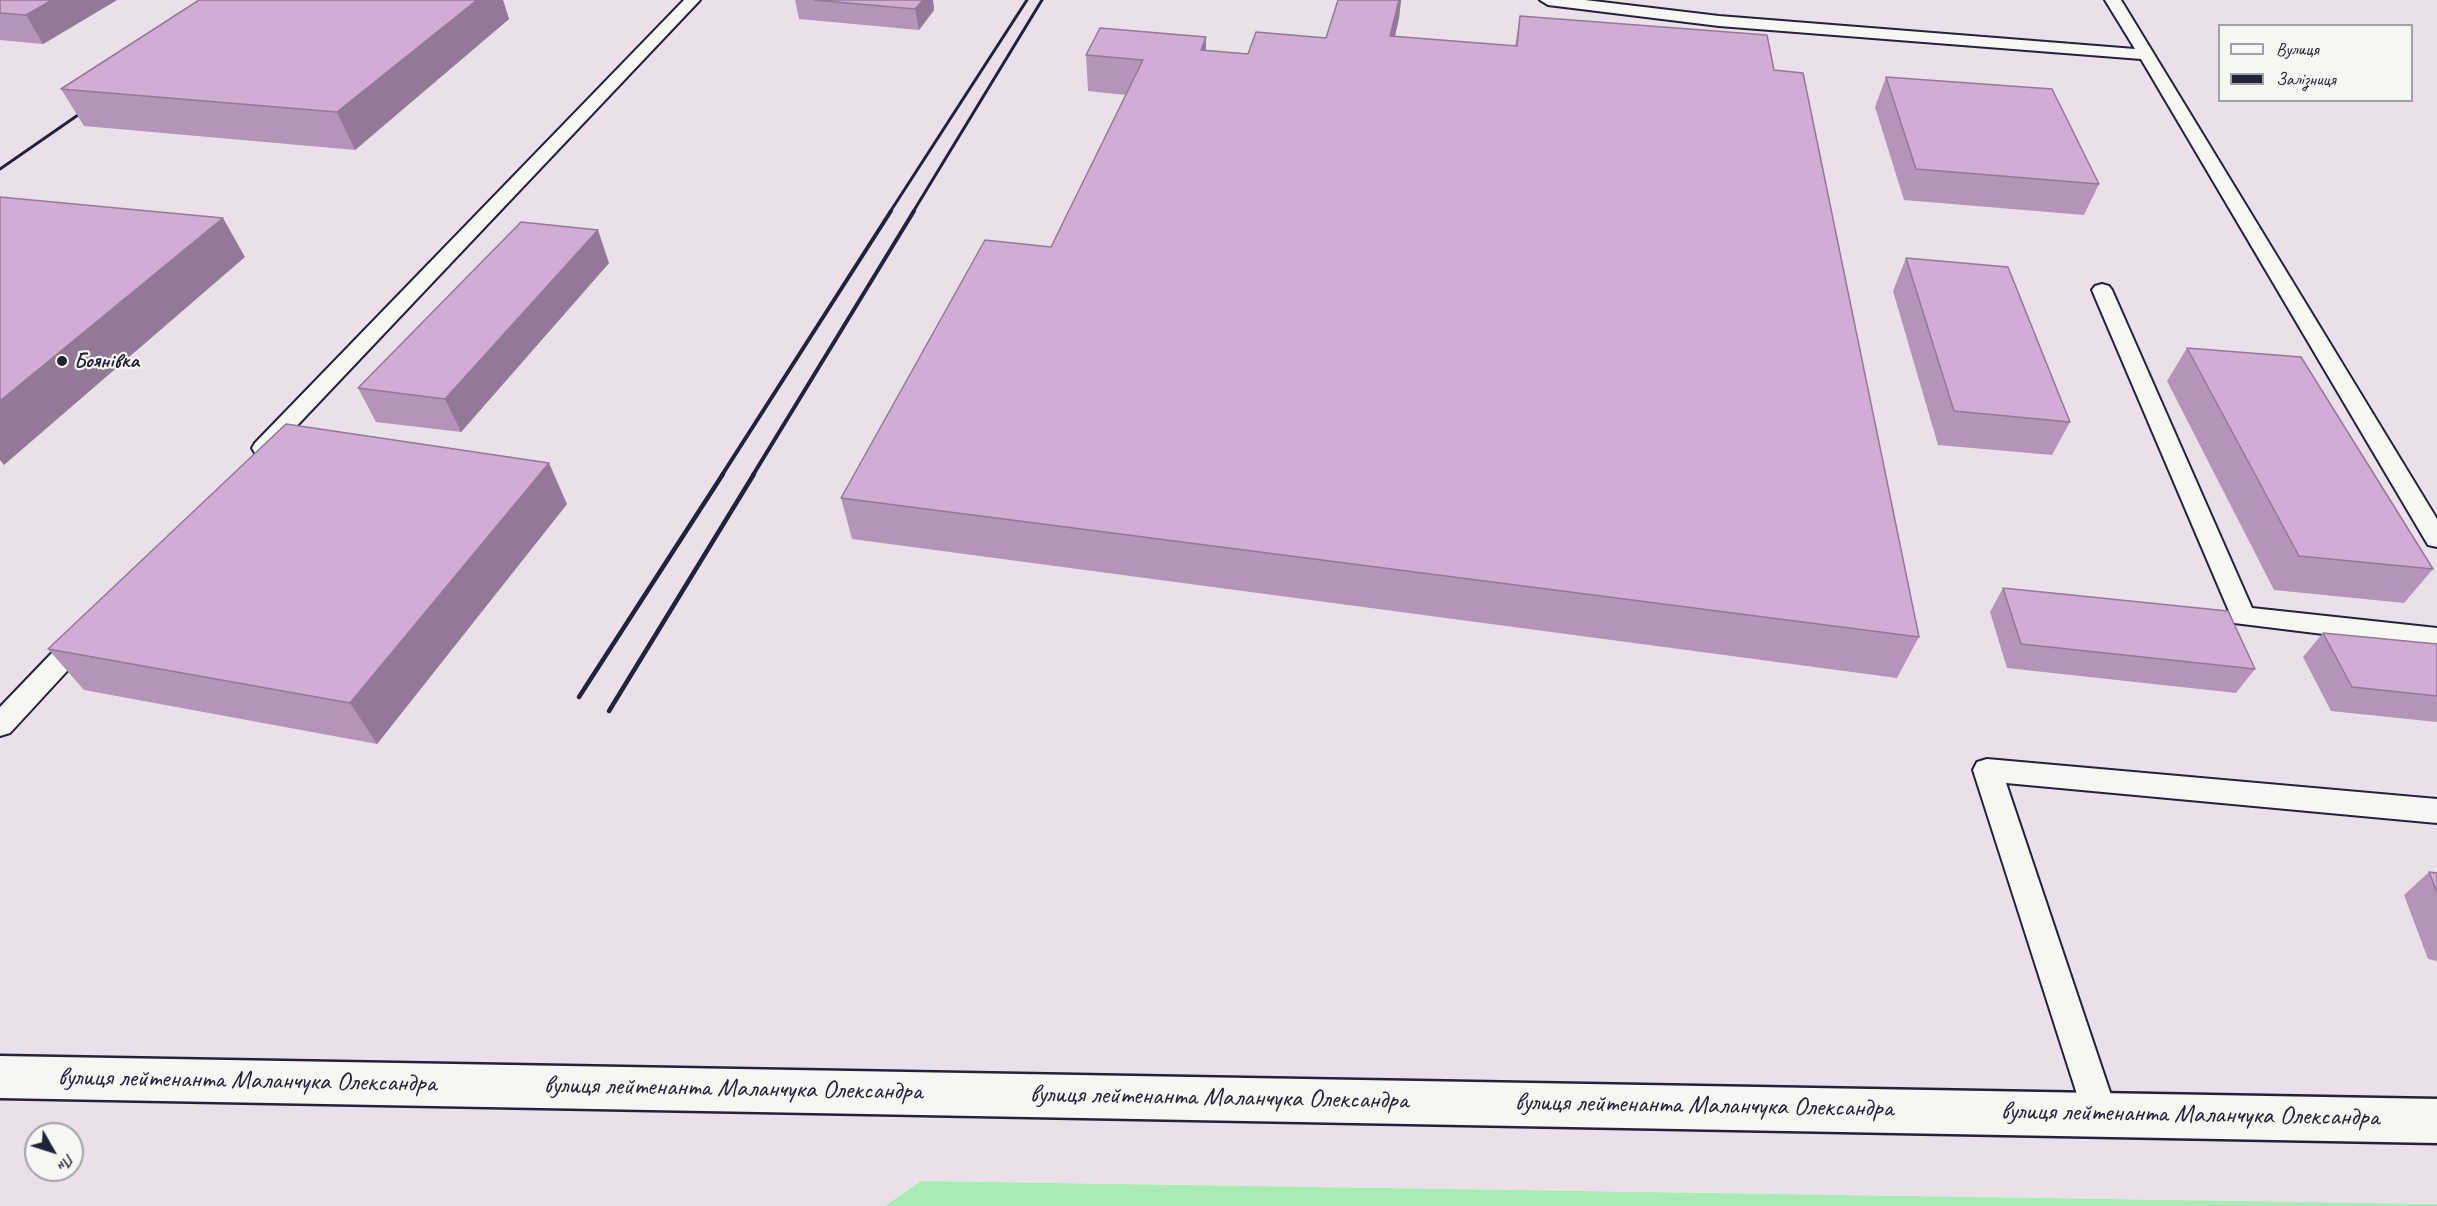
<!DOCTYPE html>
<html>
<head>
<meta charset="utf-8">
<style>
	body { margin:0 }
	#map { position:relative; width:2437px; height:1206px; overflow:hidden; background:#f6f6f2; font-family:Caveat,sans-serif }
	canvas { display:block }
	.legend { position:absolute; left:2218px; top:24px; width:195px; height:78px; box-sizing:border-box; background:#f6f6f2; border:2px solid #a1a1a9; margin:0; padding:8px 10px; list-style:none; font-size:18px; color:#22223b }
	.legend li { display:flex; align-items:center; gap:12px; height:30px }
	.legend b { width:30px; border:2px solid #a1a1a9 }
	.north { position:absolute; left:24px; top:1122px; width:60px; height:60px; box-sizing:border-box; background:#f6f6f2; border:2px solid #a1a1a9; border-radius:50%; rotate:129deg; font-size:16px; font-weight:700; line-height:24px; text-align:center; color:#22223b }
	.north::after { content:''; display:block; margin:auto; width:21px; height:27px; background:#22223b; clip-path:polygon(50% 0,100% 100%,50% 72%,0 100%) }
</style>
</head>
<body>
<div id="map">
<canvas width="2437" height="1206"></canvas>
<ul class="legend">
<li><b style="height:8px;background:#f6f6f2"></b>Вулиця</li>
<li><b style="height:8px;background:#22223b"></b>Залізниця</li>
</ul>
<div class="north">Пн</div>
</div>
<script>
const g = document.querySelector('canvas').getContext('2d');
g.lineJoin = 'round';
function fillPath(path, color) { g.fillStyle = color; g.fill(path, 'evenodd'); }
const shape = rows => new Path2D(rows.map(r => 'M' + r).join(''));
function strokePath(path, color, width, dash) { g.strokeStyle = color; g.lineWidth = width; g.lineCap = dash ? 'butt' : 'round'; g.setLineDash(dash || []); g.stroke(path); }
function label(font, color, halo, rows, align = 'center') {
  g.font = font + ' Caveat,sans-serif'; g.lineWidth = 4.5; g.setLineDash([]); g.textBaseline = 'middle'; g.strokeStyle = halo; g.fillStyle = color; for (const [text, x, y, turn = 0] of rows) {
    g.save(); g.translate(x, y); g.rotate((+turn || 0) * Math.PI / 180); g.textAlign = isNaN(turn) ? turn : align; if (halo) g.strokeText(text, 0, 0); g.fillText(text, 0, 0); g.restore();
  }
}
fillPath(shape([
	[0,0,2437,0,2437,1204,921,1181,885,1206,0,1206],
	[2220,26,2412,26,2412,100,2220,100],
	[36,1134,72,1134,72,1170,36,1170]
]), '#ebe0ea');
fillPath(shape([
	[921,1181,2437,1204,2437,1206,885,1206]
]), '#a8ebb5');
const lane = shape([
	[684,0,700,0,271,453,263,455,255,453,252,448,255,443,684,0],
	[1540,0,1585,0,1719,16,2135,49,2105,0,2121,0,2437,519,2437,547,2428,545,2141,59,1719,26,1548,5,1540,0],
	[2102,284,2109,286,2112,290,2252,608,2437,628,2437,648,2234,623,2092,290,2095,286,2102,284],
	[82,628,91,631,95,638,91,645,10,733,0,736,0,707,73,631,82,628],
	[1987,759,2437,799,2437,823,2006,783,2117,1113,2112,1125,2100,1130,2088,1125,2083,1113,1973,770,1977,762,1987,759]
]);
const secondary = shape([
	[0,1056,2437,1099,2437,1143,0,1098,0,1056]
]);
strokePath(lane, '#22223b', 4);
strokePath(secondary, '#22223b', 5);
fillPath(lane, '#f6f6f2');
fillPath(secondary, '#f6f6f2');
strokePath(shape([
	[0,169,91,106],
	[890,212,1027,0],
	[913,212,1042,0]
]), '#22223b', 3);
strokePath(shape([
	[722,475,891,211],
	[753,475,914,211]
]), '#22223b', 4);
strokePath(shape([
	[579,697,723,474],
	[609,711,754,474]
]), '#22223b', 4.5);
fillPath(shape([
	[0,0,117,0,43,44,0,40],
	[199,0,503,0,509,19,355,150,84,126,61,89],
	[795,0,933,0,934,10,919,30,799,19],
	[1338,0,1401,0,1399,18,1395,36,1515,46,1520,16,1774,70,1919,637,1897,678,852,539,841,498,1051,247,1126,95,1088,91,1086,55,1206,51,1248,54,1326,38],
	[1886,77,2099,184,2084,215,1904,200,1875,107],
	[1906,258,2070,422,2052,455,1938,445,1893,291],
	[609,263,461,432,376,422,358,388],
	[2187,348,2433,569,2404,603,2274,590,2167,381],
	[567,504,377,744,84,690,48,649],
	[2003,588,2255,669,2236,693,2007,668,1990,612],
	[2323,633,2437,644,2437,722,2331,711,2303,657],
	[2429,872,2437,873,2437,961,2428,959,2404,895]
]), '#b495b8');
fillPath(shape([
	[52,0,117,0,43,44,26,15],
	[477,0,503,0,509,19,355,150,337,112],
	[923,0,933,0,934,10,919,30,915,9],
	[1399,0,1401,0,1399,18,1387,72,1390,36],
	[1206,37,1206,73,1201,50],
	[223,218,245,257,4,465,0,460,0,401],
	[598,230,609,263,461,432,445,399],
	[549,463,567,504,377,744,350,703]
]), '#927996');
const building = shape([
	[0,0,52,0,26,15,0,13,0,0],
	[199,0,477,0,337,112,61,89,199,0],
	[814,0,923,0,915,9,814,0],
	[1338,0,1399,0,1390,36,1517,46,1520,16,1767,35,1774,70,1803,73,1919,637,841,498,985,240,1051,247,1143,60,1086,55,1100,28,1206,37,1201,50,1248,54,1256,32,1326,38,1338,0],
	[1886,77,2052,89,2099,184,1916,169,1886,77],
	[0,197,223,218,0,401,0,197],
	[521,222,598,230,445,399,358,388,521,222],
	[1906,258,2008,267,2070,422,1954,411,1906,258],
	[2187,348,2301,357,2433,569,2299,556,2187,348],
	[286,424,549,463,350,703,48,649,286,424],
	[2003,588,2228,611,2255,669,2021,644,2003,588],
	[2323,633,2437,644,2437,696,2352,687,2323,633],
	[2429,872,2437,873,2437,892,2429,872]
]);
fillPath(building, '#d1add6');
strokePath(building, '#927996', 1.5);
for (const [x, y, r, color] of [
	[62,361,6,"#22223b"]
]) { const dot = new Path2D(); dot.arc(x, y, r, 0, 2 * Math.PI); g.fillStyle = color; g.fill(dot); strokePath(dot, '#f6f6f2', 2); }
label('bold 21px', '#22223b', '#f6f6f2', [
	["Боянівка",74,361]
], 'left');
label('26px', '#22223b', '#f6f6f2', [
	["вулиця лейтенанта Маланчука Олександра",247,1081,1],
	["вулиця лейтенанта Маланчука Олександра",733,1089,1],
	["вулиця лейтенанта Маланчука Олександра",1219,1098,1],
	["вулиця лейтенанта Маланчука Олександра",1704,1106,1],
	["вулиця лейтенанта Маланчука Олександра",2190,1115,1]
]);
</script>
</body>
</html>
